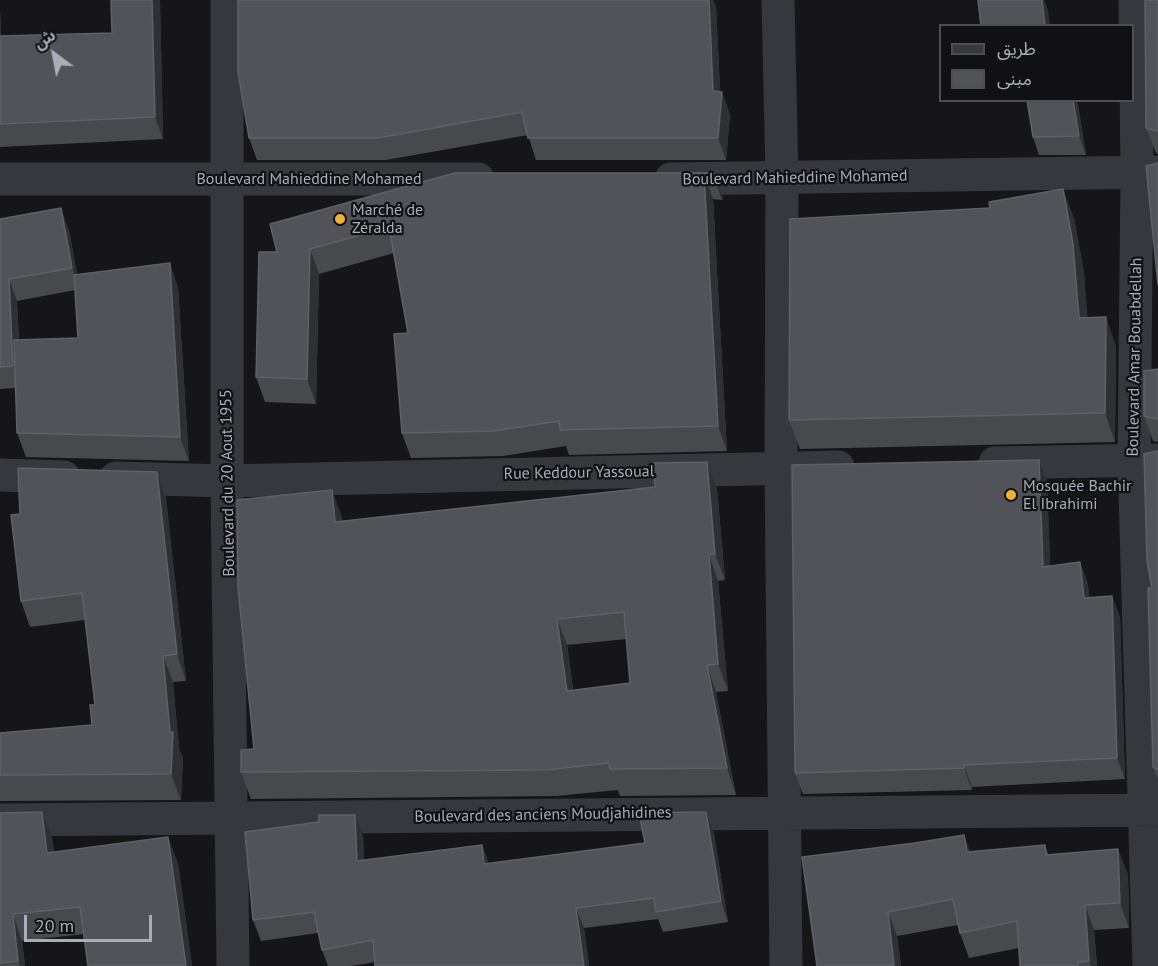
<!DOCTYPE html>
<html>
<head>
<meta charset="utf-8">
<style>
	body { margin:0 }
	#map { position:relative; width:1158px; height:966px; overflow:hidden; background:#161618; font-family:"PT Sans","Noto Sans Arabic",sans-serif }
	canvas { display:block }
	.legend { position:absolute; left:939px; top:24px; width:195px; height:78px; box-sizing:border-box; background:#111113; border:2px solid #4d4f55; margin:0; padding:8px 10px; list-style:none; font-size:18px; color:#a8adb8 }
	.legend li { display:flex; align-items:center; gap:12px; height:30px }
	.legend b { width:30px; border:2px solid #4d4f55 }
	.north { position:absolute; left:24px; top:24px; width:60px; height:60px; -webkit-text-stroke:4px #111113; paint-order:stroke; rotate:328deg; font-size:16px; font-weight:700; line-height:24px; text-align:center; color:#a8adb8 }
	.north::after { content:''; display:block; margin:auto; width:21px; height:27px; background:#a8adb8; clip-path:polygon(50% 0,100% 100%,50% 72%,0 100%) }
	.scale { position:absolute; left:24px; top:915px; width:128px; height:27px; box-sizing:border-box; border:3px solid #a8adb8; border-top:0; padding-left:8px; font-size:18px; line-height:21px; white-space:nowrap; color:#a8adb8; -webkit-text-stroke:4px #111113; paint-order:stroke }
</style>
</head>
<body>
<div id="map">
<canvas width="1158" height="966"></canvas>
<ul class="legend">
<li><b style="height:8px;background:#37383d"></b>طريق</li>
<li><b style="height:16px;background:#525359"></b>مبنى</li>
</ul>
<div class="north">ش</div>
<div class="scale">20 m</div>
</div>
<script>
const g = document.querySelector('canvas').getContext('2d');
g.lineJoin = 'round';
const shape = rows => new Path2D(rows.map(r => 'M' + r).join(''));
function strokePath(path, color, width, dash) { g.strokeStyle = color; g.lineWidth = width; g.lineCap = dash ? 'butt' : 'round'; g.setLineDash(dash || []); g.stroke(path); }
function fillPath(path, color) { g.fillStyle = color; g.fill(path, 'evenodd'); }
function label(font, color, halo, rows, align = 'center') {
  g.font = font + ' "PT Sans",sans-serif'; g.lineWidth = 4.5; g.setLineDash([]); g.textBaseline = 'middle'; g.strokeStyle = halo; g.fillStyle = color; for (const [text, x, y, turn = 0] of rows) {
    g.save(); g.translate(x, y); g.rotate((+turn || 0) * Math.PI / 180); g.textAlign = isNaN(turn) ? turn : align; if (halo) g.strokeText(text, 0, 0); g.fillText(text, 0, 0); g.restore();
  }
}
strokePath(shape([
	[227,0,227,481,233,966],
	[778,0,782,179,781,468,786,966],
	[1135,0,1137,173,1134,460,1149,966],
	[0,179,478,179],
	[671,179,1158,172],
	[995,463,1158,460],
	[0,475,64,477],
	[116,478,227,481,838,467],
	[0,820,1158,810]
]), '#37383d', 33);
fillPath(shape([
	[160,0,163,139,0,147,0,8,1,36,112,33],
	[238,0,713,0,716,7,720,92,722,92,730,115,726,160,536,160,528,135,386,160,257,160,249,138],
	[1158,0,1158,154,1156,153,1146,128],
	[1027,100,1076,100,1078,105,1086,155,1039,155,1033,137],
	[714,173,723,198,722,200,713,199,727,451,569,455,566,446,503,456,411,458,402,433,408,333,394,253,319,274,316,404,265,402,256,377,277,252,270,224],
	[1074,218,1084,273,1087,318,1116,346,1115,442,800,449,789,420],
	[0,219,69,230,77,274,178,287,189,461,26,457,17,433,16,388,0,389],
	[75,290,78,338,19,340,17,301],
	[1158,369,1158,442,1153,441,1144,416],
	[1158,451,1158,780,1153,767,1152,588],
	[1039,460,1047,481,1050,566,1080,562,1088,584,1089,598,1112,596,1120,617,1125,779,972,787,972,790,803,794,795,773],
	[707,462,717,489,725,580,718,581,728,691,716,692,736,795,620,796,618,790,556,796,251,799,241,772,254,749,342,517,342,521,655,487],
	[627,639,630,683,573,690,567,645],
	[157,472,166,498,186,681,173,682,179,749,183,758,181,800,0,801,0,733,92,725,95,705,85,620,30,627,21,601,20,514],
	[0,813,52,838,54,852,178,863,192,966,88,966,84,934,22,941,25,966,0,966],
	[714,833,728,922,663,932,658,919,584,928,589,966,375,966,375,962,351,966,328,966,322,950,318,933,261,941,253,920,363,836,364,861,482,845,489,864,645,843],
	[964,835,970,852,1045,845,1048,854,1128,874,1129,928,1094,930,1097,966,1020,966,1019,948,969,958,960,933,958,925,897,936,901,966,817,966,915,843]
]), '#47494d');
fillPath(shape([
	[152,0,160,0,163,139,155,117],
	[709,0,713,0,716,7,721,107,722,92,730,115,726,160,718,138,713,91],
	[1042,0,1044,0,1048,10,1050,26,1045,26],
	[0,8,2,59,0,54],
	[1073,100,1076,100,1078,105,1086,155,1079,136],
	[714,173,723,198,722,200,713,175],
	[704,174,713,199,727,451,718,426],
	[1063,189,1074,218,1084,273,1090,347,1079,318],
	[61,208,69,230,80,290,72,268],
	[310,249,319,274,316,404,307,379],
	[170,263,178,287,189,461,180,437],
	[9,279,17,301,21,388,13,366],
	[1106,317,1116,346,1115,442,1105,413],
	[1039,460,1047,481,1051,588,1043,567],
	[707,462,717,489,725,580,715,554],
	[157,472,166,498,186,681,177,654],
	[332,490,342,517,345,548,335,522],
	[709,554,718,581,728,691,718,664],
	[1080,562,1088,584,1092,620,1084,598],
	[1112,596,1120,617,1125,779,1117,758],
	[557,619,567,645,577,718,567,691],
	[163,656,173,682,179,749,183,758,181,800,171,774,170,732],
	[707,665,716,692,736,795,727,768],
	[964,765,972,787,972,790,964,768],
	[42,812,52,838,57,879,47,853],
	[706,812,714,833,728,922,721,901],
	[355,815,363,836,365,882,357,861],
	[964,835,973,860,967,852],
	[168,837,178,863,192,966,186,966],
	[482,845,490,866,484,864],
	[1118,849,1128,874,1129,928,1120,903],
	[1085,905,1094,930,1097,966,1091,966,1089,961],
	[576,908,584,928,589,966,584,966],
	[888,912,897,936,901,966,895,966,894,965],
	[13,914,22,941,25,966,20,966,18,961]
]), '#2f3033');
const building = shape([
	[111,0,152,0,155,117,0,124,0,36,112,33,111,0],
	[238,0,709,0,713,91,722,92,718,138,528,138,522,112,378,138,249,138,238,72,238,0],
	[978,0,1042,0,1045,26,981,26,978,0],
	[1145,0,1158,0,1158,131,1146,128,1145,0],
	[1027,100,1073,100,1079,136,1033,137,1027,100],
	[1158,163,1158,285,1146,166,1158,163],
	[455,173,714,173,713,175,704,174,718,426,560,430,559,421,493,431,402,433,394,334,408,333,389,227,310,249,307,379,256,377,259,252,277,252,270,224,455,173],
	[1063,189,1073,244,1079,318,1106,317,1105,413,789,420,790,219,990,208,989,202,1063,189],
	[61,208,72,268,9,279,13,366,0,367,0,219,61,208],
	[170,263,180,437,17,433,14,340,78,338,74,275,170,263],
	[1158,369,1158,419,1144,416,1144,371,1158,369],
	[1158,451,1158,770,1153,767,1148,588,1152,588,1147,561,1144,454,1158,451],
	[1039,460,1043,567,1080,562,1084,598,1112,596,1117,758,964,765,964,768,795,773,792,465,1039,460],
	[707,462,715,554,709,554,718,664,707,665,727,768,610,769,609,763,546,770,241,772,241,750,254,749,238,587,237,500,332,490,335,522,655,487,653,463,707,462],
	[624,612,630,683,567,691,557,619,624,612],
	[18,468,157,472,177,654,163,656,170,732,173,732,171,774,0,775,0,733,92,725,90,705,95,705,82,593,21,601,11,515,20,514,18,468],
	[42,812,47,853,168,837,186,966,88,966,80,907,13,914,18,961,0,963,0,813,42,812],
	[706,812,721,901,656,912,654,898,576,908,584,966,375,966,373,940,322,950,314,912,253,920,245,832,319,822,319,815,355,815,357,861,482,845,484,864,645,843,639,813,706,812],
	[964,835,967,852,1045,845,1046,855,1118,849,1120,903,1085,905,1089,961,1078,962,1078,966,1020,966,1017,921,960,933,953,899,888,912,894,965,886,966,817,966,802,857,915,843,964,835]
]);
fillPath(building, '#525359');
strokePath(building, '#5f6168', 1.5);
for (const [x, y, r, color] of [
	[340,219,6,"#f2b134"],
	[1011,495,6,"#f2b134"]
]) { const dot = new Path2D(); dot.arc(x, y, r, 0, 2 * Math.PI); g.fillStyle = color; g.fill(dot); strokePath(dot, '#111113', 2); }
label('16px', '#a8adb8', '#111113', [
	["Boulevard Mahieddine Mohamed",795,178,-1],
	["Boulevard Mahieddine Mohamed",309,179],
	["Boulevard Amar Bouabdellah",1135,357,-89],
	["Rue Keddour Yassoual",579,473,-1],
	["Boulevard du 20 Aout 1955",228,483,-91],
	["Boulevard des anciens Moudjahidines",543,815,-1]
]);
label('16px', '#a8adb8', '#111113', [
	["Marché de",352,210],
	["Zéralda",352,228],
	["Mosquée Bachir",1023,486],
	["El Ibrahimi",1023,504]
], 'left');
</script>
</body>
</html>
